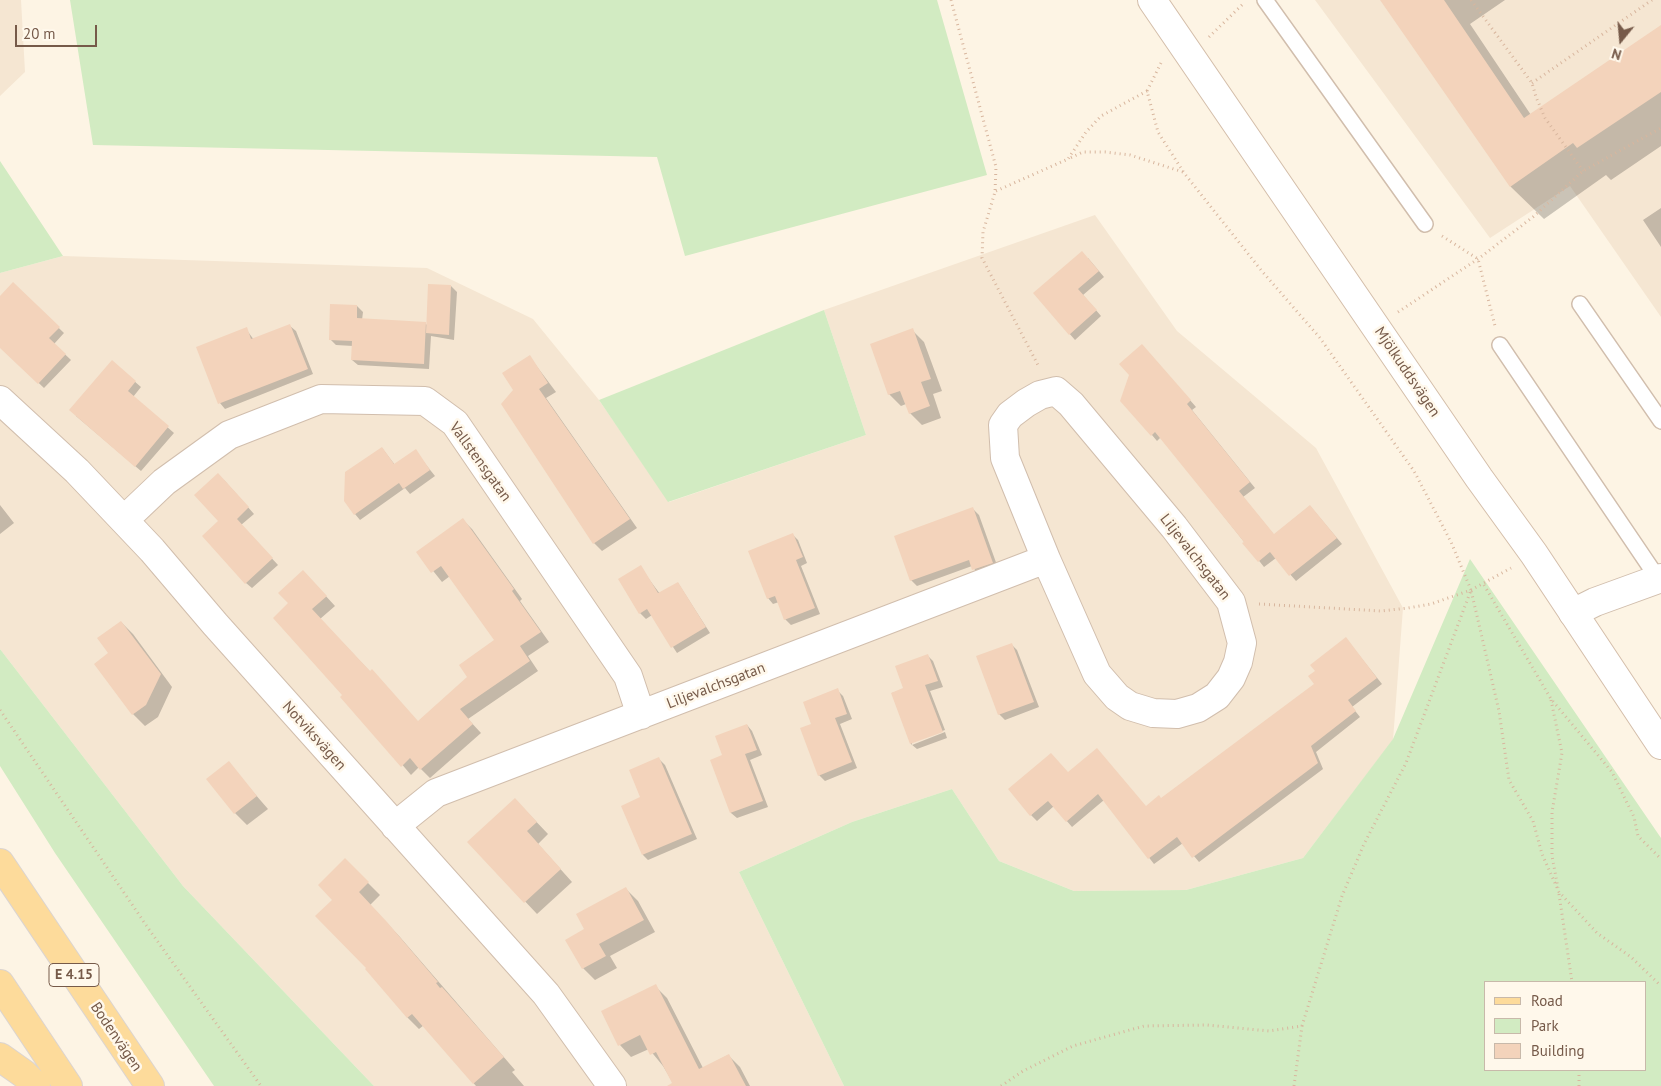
<!DOCTYPE html>
<html>
<head>
<meta charset="utf-8">
<style>
	body { margin:0 }
	#map { position:relative; width:1661px; height:1086px; overflow:hidden; background:#fdf4e4; font-family:"PT Sans",sans-serif }
	canvas { display:block }
	.legend { position:absolute; left:1484px; top:981px; width:162px; height:90px; box-sizing:border-box; background:#fff8eb; border:1px solid #c8b9aa; margin:0; padding:6px 9px; list-style:none; font-size:15px; color:#765a49 }
	.legend li { display:flex; align-items:center; gap:10px; height:25px }
	.legend b { width:25px; border:1px solid #c8b9aa }
	.north { position:absolute; left:1596px; top:15px; width:50px; height:50px; -webkit-text-stroke:4px #fff8eb; paint-order:stroke; rotate:197deg; font-size:14px; font-weight:700; line-height:20px; text-align:center; color:#765a49 }
	.north::after { content:''; display:block; margin:auto; width:18px; height:22px; background:#765a49; clip-path:polygon(50% 0,100% 100%,50% 72%,0 100%) }
	.scale { position:absolute; left:15px; top:25px; width:82px; height:22px; box-sizing:border-box; border:2px solid #765a49; border-top:0; padding-left:6px; font-size:15px; line-height:18px; white-space:nowrap; color:#765a49; -webkit-text-stroke:4px #fff8eb; paint-order:stroke }
</style>
</head>
<body>
<div id="map">
<canvas width="1661" height="1086"></canvas>
<ul class="legend">
<li><b style="height:6px;background:#fddb9b"></b>Road</li>
<li><b style="height:14px;background:#d2ebc2"></b>Park</li>
<li><b style="height:14px;background:#f3d3bb"></b>Building</li>
</ul>
<div class="north">N</div>
<div class="scale">20 m</div>
</div>
<script>
const g = document.querySelector('canvas').getContext('2d');
g.lineJoin = 'round';
function fillPath(path, color) { g.fillStyle = color; g.fill(path, 'evenodd'); }
const shape = rows => new Path2D(rows.map(r => 'M' + r).join(''));
function strokePath(path, color, width, dash) { g.strokeStyle = color; g.lineWidth = width; g.lineCap = dash ? 'butt' : 'round'; g.setLineDash(dash || []); g.stroke(path); }
function label(font, color, halo, rows, align = 'center') {
  g.font = font + ' "PT Sans",sans-serif'; g.lineWidth = 5; g.setLineDash([]); g.textBaseline = 'middle'; g.strokeStyle = halo; g.fillStyle = color; for (const [text, x, y, turn = 0] of rows) {
    g.save(); g.translate(x, y); g.rotate((+turn || 0) * Math.PI / 180); g.textAlign = isNaN(turn) ? turn : align; if (halo) g.strokeText(text, 0, 0); g.fillText(text, 0, 0); g.restore();
  }
}
fillPath(shape([
	[0,0,21,0,25,72,0,96],
	[1315,0,1661,0,1661,317,1570,186,1490,238],
	[1095,215,1177,331,1316,448,1403,608,1393,740,1303,858,1186,890,1074,891,999,861,952,789,852,822,739,872,844,1086,374,1086,183,886,0,649,0,273,63,256,427,268,533,319,599,400,669,502,866,435,824,310]
]), '#f5e6d2');
fillPath(shape([
	[70,0,937,0,987,175,685,256,657,157,93,145],
	[0,161,63,256,0,273],
	[824,310,866,435,668,502,599,400],
	[1470,559,1661,838,1661,1086,844,1086,739,872,852,822,952,789,999,861,1074,891,1186,890,1303,858,1393,739],
	[1485,982,1645,982,1645,1070,1485,1070],
	[0,649,183,886,374,1086,214,1086,55,853,0,766]
]), '#d2ebc2');
fillPath(shape([
	[1382,0,1505,0,1470,24,1531,115,1661,27,1661,146,1611,180,1606,175,1544,219,1511,187],
	[1661,208,1661,247,1643,220],
	[1088,258,1104,277,1083,295,1101,316,1075,340,1035,294],
	[13,284,64,333,54,344,71,360,44,388,0,346,0,297],
	[451,286,457,292,454,340,431,336,429,369,358,365,352,360,353,346,336,345,330,339,357,306,363,312,362,320,425,323,427,325],
	[290,326,296,331,313,374,225,409,220,403,246,329,254,340],
	[912,330,924,342,942,391,933,394,941,418,922,425,910,413,906,404,901,406,889,394],
	[1148,352,1196,407,1192,410,1255,488,1243,497,1274,535,1310,506,1342,544,1296,581,1276,558,1264,567,1161,437,1157,441,1152,435],
	[529,356,556,392,546,398,637,528,602,551,594,543,514,390],
	[112,362,141,387,133,397,174,433,141,471,76,416],
	[382,448,395,465,415,451,435,476,410,494,405,488,360,520,355,514],
	[224,480,254,514,241,525,278,565,252,588,246,583],
	[0,505,14,523,0,534],
	[973,509,979,515,998,568,979,575,972,566,917,586,911,580],
	[463,520,472,529,522,599,520,601,549,642,528,656,538,671,468,719,481,733,430,778,419,767,411,775,344,696,290,604,312,581,335,606,320,619,418,722,469,678,496,641,450,576,442,582,418,552],
	[793,535,798,540,807,563,801,566,820,614,791,625,785,619,779,602,773,604,768,598],
	[640,567,660,594,678,583,710,633,677,653,652,615,646,619,640,613],
	[121,622,133,634,172,687,158,717,145,726,133,714,95,664,110,653],
	[1346,639,1382,684,1352,707,1360,717,1316,752,1323,769,1199,862,1183,843,1154,864,1104,800,1072,827,1054,806,1037,821,1031,815,1068,773,1146,807,1161,799,1316,684,1316,671],
	[1012,645,1017,650,1039,707,1005,720,999,714],
	[928,656,933,661,943,687,930,691,945,730,912,742,912,745,945,732,947,738,917,749,911,744,892,693,905,689],
	[837,690,843,696,852,719,840,724,857,768,825,781,819,775],
	[747,725,752,731,762,755,750,760,768,807,737,818,731,813,712,761,724,756],
	[659,759,665,765,697,839,648,860,643,855,642,798],
	[228,763,268,809,247,825,235,813],
	[527,812,548,834,538,844,572,882,537,914,469,842],
	[345,860,380,895,370,905,399,936,515,1070,512,1072,524,1086,476,1086,424,1025,419,1029,407,1017,334,900],
	[626,889,638,901,655,932,610,956,617,968,595,980,583,968,586,929],
	[655,986,667,998,703,1068,728,1055,740,1067,750,1086,675,1086,663,1066,649,1049,631,1057,620,1045,603,1012]
]), '#0003');
fillPath(shape([
	[1380,0,1444,0,1524,118,1661,25,1661,92,1577,148,1573,143,1510,187],
	[1082,251,1099,271,1078,289,1097,310,1069,335,1033,293],
	[13,282,60,327,49,338,66,354,38,384,0,348,0,296],
	[428,284,451,285,449,335,426,333],
	[330,304,357,305,357,318,426,322,424,364,351,360,352,341,329,340],
	[290,324,308,369,218,404,196,347,247,327,251,339],
	[913,328,931,379,921,382,930,406,909,414,900,391,888,395,870,344],
	[1142,344,1191,400,1187,404,1250,482,1239,491,1274,534,1310,505,1337,538,1289,576,1270,552,1258,562,1242,543,1244,542,1155,432,1151,436,1120,401,1129,375,1119,364],
	[530,355,548,383,539,389,630,519,593,544,501,404,513,390,502,373],
	[112,360,136,381,128,391,169,426,135,467,69,410],
	[382,447,394,464,416,449,430,470,403,489,399,483,354,515,344,501,345,472],
	[218,473,249,507,237,519,273,558,245,584,202,536,218,521,194,495],
	[973,507,993,563,972,570,969,560,910,581,894,536],
	[463,518,514,589,512,591,541,632,520,646,530,661,460,709,473,724,420,770,410,758,401,767,340,697,342,695,273,618,288,603,278,593,303,570,327,596,312,609,370,671,372,669,418,721,467,677,459,665,494,640,441,566,431,573,416,552],
	[793,533,803,557,796,560,815,608,784,620,775,596,767,599,748,551],
	[641,565,658,593,678,582,706,627,671,648,647,609,639,614,618,579],
	[121,621,161,674,146,705,132,715,94,664,108,653,97,638],
	[1346,637,1377,678,1348,700,1356,711,1311,746,1318,763,1192,858,1177,837,1148,859,1098,794,1066,822,1048,801,1030,816,1008,789,1051,753,1068,772,1097,748,1146,806,1159,795,1161,798,1314,684,1308,676,1315,671,1310,665],
	[1012,643,1034,702,998,715,976,656],
	[928,654,938,681,925,685,943,732,910,744,891,693,903,688,895,666],
	[838,688,847,714,835,718,852,762,818,776,800,728,811,724,803,702],
	[747,724,757,750,745,754,763,801,730,813,710,760,722,755,715,736],
	[659,757,692,834,642,855,621,806,640,797,629,770],
	[229,761,257,796,234,814,206,779],
	[515,798,537,822,527,831,561,869,524,903,467,842],
	[345,858,369,882,359,892,387,922,438,982,436,983,440,988,442,987,504,1057,473,1084,412,1014,407,1018,365,969,366,968,315,916,332,900,318,885],
	[626,887,644,920,599,944,606,956,582,969,565,940,584,929,576,914],
	[656,984,699,1069,729,1054,746,1086,667,1086,672,1083,656,1052,650,1055,640,1035,618,1046,601,1011]
]), '#f3d3bb');
const lane = shape([
	[1265,0,1425,224],
	[1580,304,1661,421],
	[1500,345,1661,583]
]);
const street = shape([
	[0,400,77,471,152,550,215,624,546,994,612,1086],
	[124,520,164,482,229,435,321,399,425,401,455,423,628,676,641,715],
	[1573,613,1595,602,1661,578],
	[395,826,436,793,1046,559,1005,458,1003,425,1010,415,1026,403,1040,395,1056,391,1071,404,1174,527,1231,602,1242,643,1238,662,1231,678,1217,696,1198,708,1177,714,1153,713,1130,706,1117,697,1097,674,1046,559]
]);
const secondary = shape([
	[1152,0,1479,478,1534,554,1661,745]
]);
const primary = shape([
	[0,863,150,1086],
	[0,984,68,1086],
	[0,1057,24,1074,36,1086]
]);
strokePath(lane, '#d1bead', 18);
strokePath(street, '#d1bead', 30);
strokePath(secondary, '#d4beaa', 30);
strokePath(primary, '#dbd4d0', 30);
strokePath(shape([
	[951,0,996,167,995,192,983,232,982,258,1039,367],
	[1471,0,1532,83,1536,97,1545,118,1583,171],
	[1209,37,1244,3],
	[1161,63,1147,91,1158,132,1184,173,1261,270,1320,338,1414,471,1451,542,1471,590],
	[1532,83,1652,0],
	[1147,91,1101,116,1086,132,1068,159,1083,152,1105,152,1130,155,1183,172],
	[996,191,1068,159],
	[1442,236,1478,259,1495,326],
	[1398,312,1478,259,1533,217,1583,171,1661,128],
	[1484,585,1551,699,1612,772,1634,817,1638,836,1661,859],
	[1259,604,1381,611,1408,608,1431,604,1471,590,1511,568],
	[1551,700,1562,753,1552,812,1552,856,1558,888],
	[0,710,148,928,261,1086],
	[1559,894,1572,982],
	[1579,1070,1579,1086],
	[1001,1086,1023,1071,1073,1046,1144,1026,1207,1025,1269,1031,1302,1026,1342,896,1364,844,1406,763,1471,590,1499,711,1509,780,1533,821,1542,854,1559,892,1597,933,1631,957,1661,986],
	[1294,1086,1302,1026]
]), '#d8b69e', 3, [1, 4]);
strokePath(lane, '#fff', 15);
strokePath(street, '#fff', 28);
strokePath(secondary, '#fff', 28);
strokePath(primary, '#fddb9b', 28);
for (const [x, y, w] of [
	[74,975,50]
]) { const box = new Path2D(); box.roundRect(x - w / 2, y - 11.5, w, 23, 4); g.fillStyle = '#fff8eb'; g.fill(box); strokePath(box, '#765a49', 1); }
label('bold 14px', '#765a49', null, [
	["E 4.15",74,975]
]);
label('15px', '#765a49', '#fff8eb', [
	["Mjölkuddsvägen",1407,372,56],
	["Vallstensgatan",480,462,54],
	["Liljevalchsgatan",1195,557,52],
	["Liljevalchsgatan",716,686,-21],
	["Notviksvägen",314,736,48],
	["Bodenvägen",116,1037,56]
]);
</script>
</body>
</html>
